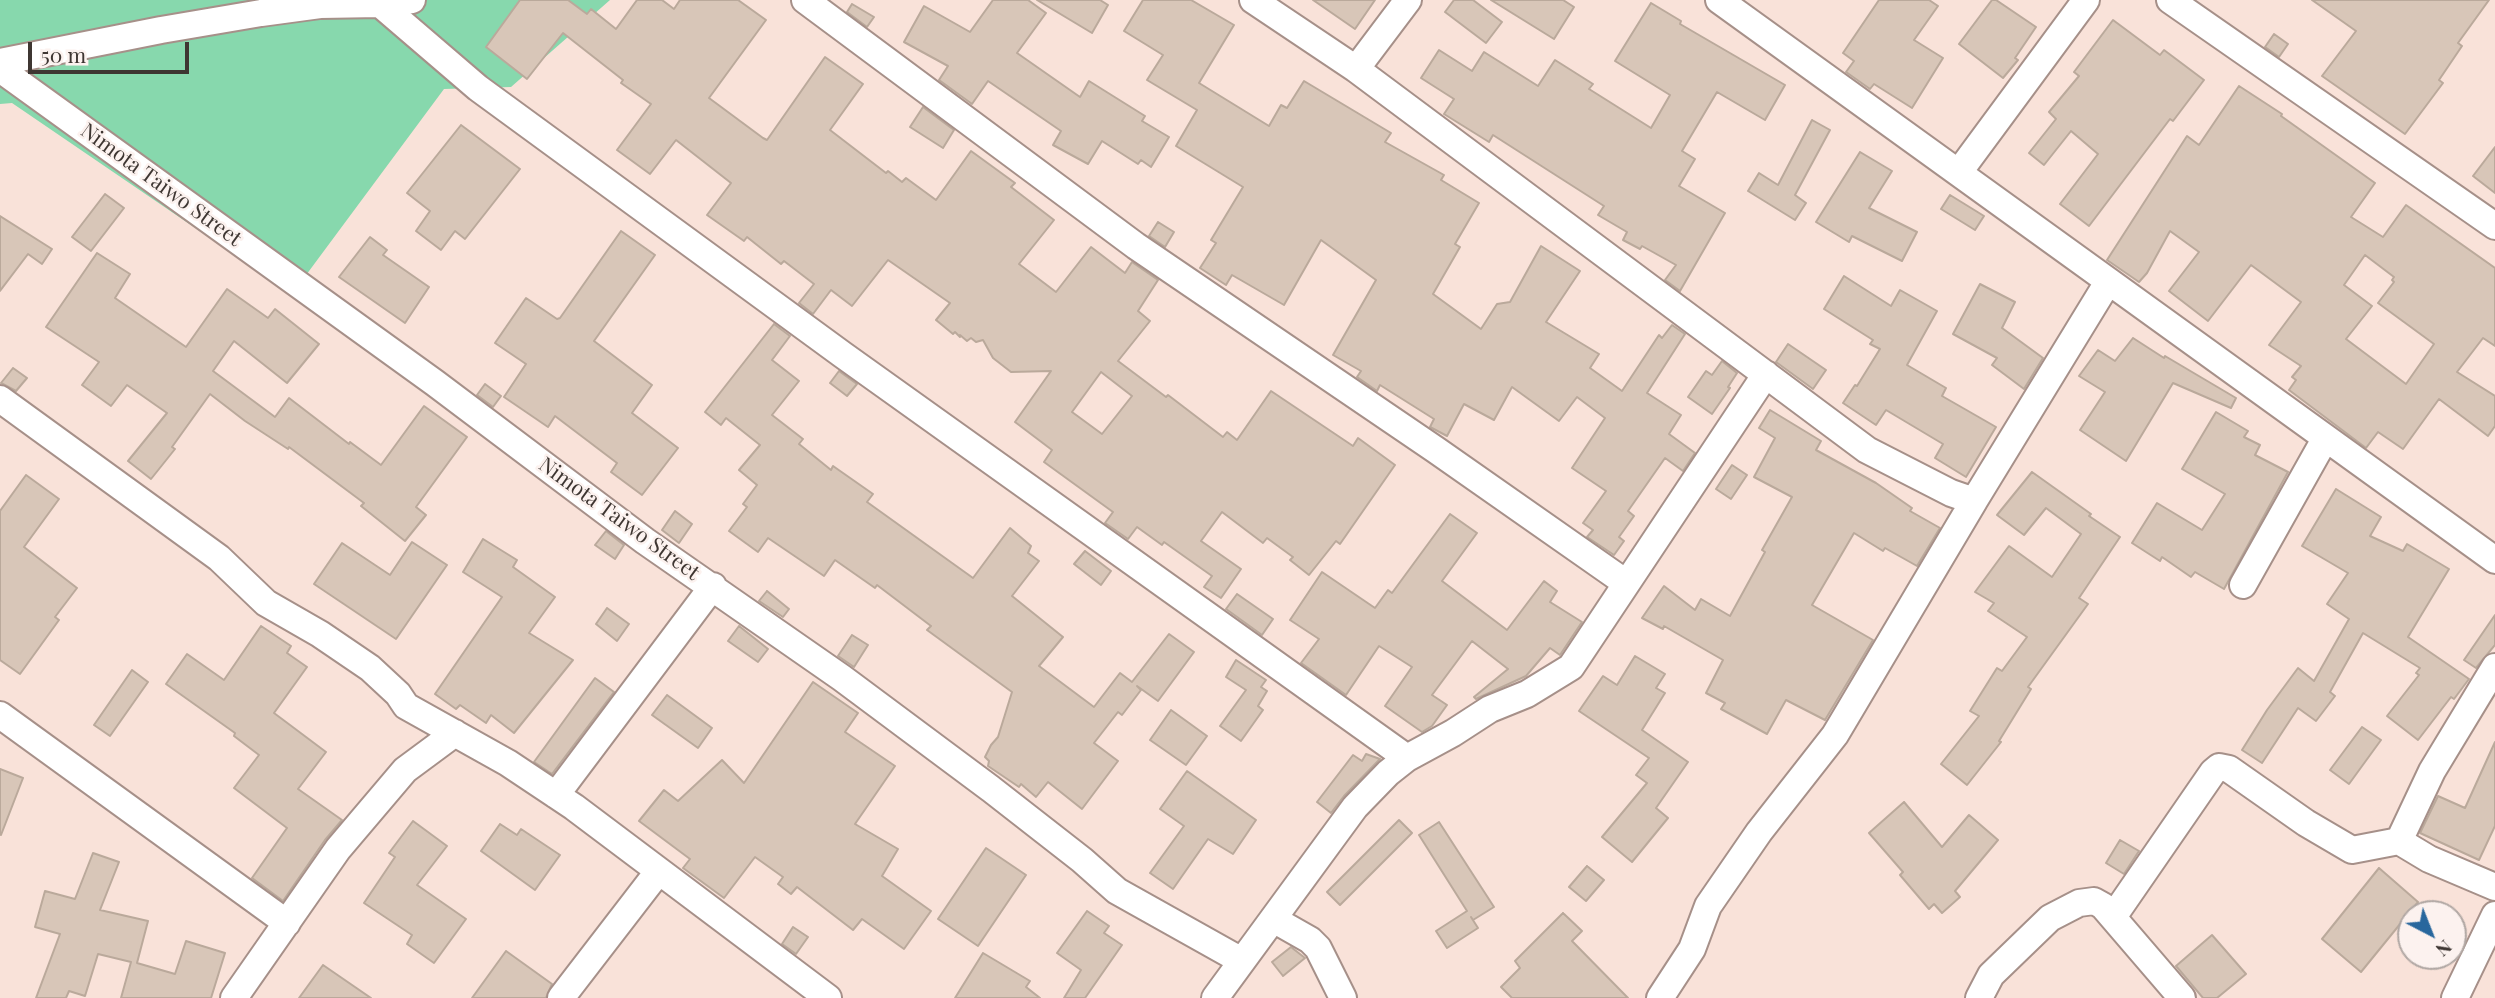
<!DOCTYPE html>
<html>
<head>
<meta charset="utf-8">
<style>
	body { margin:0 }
	#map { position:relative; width:2495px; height:998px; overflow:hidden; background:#f9e2d9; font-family:"Playfair Display",serif }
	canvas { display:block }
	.north { position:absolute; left:2397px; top:900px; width:70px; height:70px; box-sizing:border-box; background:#fcf2ef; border:2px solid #b0a7a3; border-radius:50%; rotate:138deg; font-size:19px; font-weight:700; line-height:28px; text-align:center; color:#3e3632 }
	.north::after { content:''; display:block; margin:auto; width:24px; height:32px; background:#28679d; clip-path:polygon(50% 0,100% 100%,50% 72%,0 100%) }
	.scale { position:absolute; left:28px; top:42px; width:161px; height:32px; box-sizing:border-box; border:4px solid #3e3632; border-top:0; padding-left:9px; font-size:21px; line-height:24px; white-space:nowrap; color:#3e3632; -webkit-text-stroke:5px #fcf2ef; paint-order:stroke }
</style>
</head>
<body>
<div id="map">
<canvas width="2495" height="998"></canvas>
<div class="north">N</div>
<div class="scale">50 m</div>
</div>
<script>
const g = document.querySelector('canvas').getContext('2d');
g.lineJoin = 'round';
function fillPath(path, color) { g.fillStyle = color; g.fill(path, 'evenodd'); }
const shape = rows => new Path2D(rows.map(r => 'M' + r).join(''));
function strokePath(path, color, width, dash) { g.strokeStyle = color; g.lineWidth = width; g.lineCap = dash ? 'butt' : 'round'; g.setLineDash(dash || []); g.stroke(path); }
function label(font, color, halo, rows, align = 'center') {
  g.font = font + ' "Playfair Display",serif'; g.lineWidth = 5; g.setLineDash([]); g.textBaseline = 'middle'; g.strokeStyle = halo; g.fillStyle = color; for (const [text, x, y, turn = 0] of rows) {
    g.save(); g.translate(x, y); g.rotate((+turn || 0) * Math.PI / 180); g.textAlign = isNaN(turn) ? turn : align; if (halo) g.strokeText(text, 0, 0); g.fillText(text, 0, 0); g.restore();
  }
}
fillPath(shape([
	[0,0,610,0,511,87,444,89,292,294,12,103,0,104]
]), '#87d8ad');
const building = shape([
	[520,0,568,0,587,14,591,9,616,29,637,0,662,0,674,9,680,0,738,0,766,20,709,98,763,138,767,140,825,57,863,84,830,130,886,173,888,171,902,182,906,178,936,200,971,151,1015,183,1011,187,1054,220,1019,264,1056,292,1091,247,1125,273,1132,262,1158,280,1138,311,1150,321,1118,361,1166,397,1168,395,1223,437,1227,432,1237,440,1271,391,1353,446,1358,438,1395,465,1340,544,1336,541,1309,575,1290,560,1293,557,1267,538,1263,543,1222,512,1201,541,1241,569,1221,598,1204,587,1212,576,1164,542,1162,545,1137,527,1128,539,1105,523,1113,512,1044,462,1052,450,1015,422,1051,371,1011,372,993,358,983,340,976,342,971,338,967,341,960,335,960,337,955,332,953,334,936,320,950,303,888,260,852,306,831,290,813,314,799,303,814,284,784,261,781,264,747,237,744,241,707,215,731,183,676,140,650,174,617,150,651,104,621,83,623,80,563,33,527,79,486,47,520,0],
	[1101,372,1132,396,1102,434,1072,412,1101,372],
	[993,0,1028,0,1046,13,1017,53,1080,97,1089,81,1145,116,1142,121,1169,137,1151,167,1141,160,1138,164,1102,141,1088,164,1053,145,1061,131,988,81,972,104,939,80,948,66,904,42,924,6,970,32,993,0],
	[1037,0,1100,0,1108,5,1092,33,1037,0],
	[1143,0,1191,0,1234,25,1199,83,1269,126,1281,105,1287,108,1304,81,1391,133,1385,142,1444,175,1441,180,1479,203,1455,244,1460,247,1433,294,1481,329,1497,304,1510,302,1541,246,1580,271,1546,322,1599,354,1590,368,1622,391,1659,335,1662,338,1672,325,1685,334,1647,393,1681,415,1669,434,1695,453,1683,471,1665,458,1628,511,1634,516,1619,537,1624,541,1614,555,1587,537,1593,530,1583,523,1606,491,1572,468,1605,418,1577,397,1559,421,1512,387,1494,420,1464,404,1447,436,1430,427,1434,419,1380,385,1377,391,1357,377,1361,371,1333,355,1376,280,1321,240,1284,305,1232,275,1226,285,1200,268,1216,243,1211,240,1243,187,1176,146,1197,110,1147,80,1163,55,1124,31,1143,0],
	[1313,0,1375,0,1355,29,1313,0],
	[1454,0,1473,0,1502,22,1486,43,1445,12,1454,0],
	[1491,0,1563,0,1574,7,1554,39,1491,0],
	[1879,0,1929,0,1938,6,1914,40,1943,58,1912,108,1874,84,1870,89,1846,72,1854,61,1843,53,1879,0],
	[1992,0,1996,0,2036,27,2015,58,2018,60,2003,78,1959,44,1992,0],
	[2312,0,2489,0,2458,43,2462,46,2439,80,2443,83,2405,134,2322,76,2356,31,2312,0],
	[1651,3,1681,21,1680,24,1785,85,1765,120,1717,92,1682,151,1695,159,1679,186,1725,213,1680,291,1665,280,1676,265,1642,246,1640,249,1623,240,1627,232,1598,215,1604,206,1493,135,1489,142,1444,114,1454,99,1421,78,1439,50,1472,71,1484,52,1538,86,1555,60,1593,84,1589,89,1651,128,1670,95,1615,61,1651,3],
	[852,4,874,17,867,27,847,12,852,4],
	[2113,20,2160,55,2164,50,2204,80,2173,121,2170,119,2089,226,2060,204,2098,154,2071,131,2044,165,2029,153,2056,119,2049,112,2079,76,2074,72,2113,20],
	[2274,34,2288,44,2279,57,2265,47,2274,34],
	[2239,86,2282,114,2281,116,2375,183,2351,217,2383,237,2406,205,2495,268,2495,346,2483,338,2457,372,2495,396,2495,426,2488,436,2439,399,2403,449,2378,432,2366,448,2289,390,2296,380,2292,377,2301,366,2269,345,2301,302,2251,265,2208,321,2169,291,2199,252,2170,231,2147,273,2139,282,2107,260,2187,136,2199,145,2239,86],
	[2365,255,2394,277,2392,280,2394,282,2378,303,2434,344,2406,384,2346,339,2372,306,2344,285,2365,255],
	[923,107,954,130,943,148,910,127,923,107],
	[1812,120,1830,130,1795,195,1806,203,1795,220,1748,191,1759,173,1778,185,1812,120],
	[461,125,520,169,465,239,455,231,441,250,416,231,430,211,407,193,461,125],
	[2495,147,2495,193,2473,176,2495,147],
	[1860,152,1892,171,1869,208,1917,232,1902,261,1852,236,1849,242,1816,222,1860,152],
	[105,194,124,208,91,251,72,237,105,194],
	[1950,195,1984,216,1975,230,1941,209,1950,195],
	[0,216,52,249,42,264,28,254,0,291,0,216],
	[1158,222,1174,232,1165,247,1149,236,1158,222],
	[621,231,655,255,594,341,652,385,632,413,678,448,642,495,611,472,617,463,555,416,548,427,504,397,526,364,495,343,526,298,557,319,560,318,621,231],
	[370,237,387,250,383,255,429,287,405,323,339,277,370,237],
	[97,253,130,274,115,298,186,347,227,289,268,318,275,309,319,344,287,383,234,341,213,371,275,417,289,398,349,444,350,442,381,465,424,406,467,437,416,507,426,515,405,541,361,506,364,503,289,447,288,449,245,421,210,394,172,447,175,449,151,479,128,461,167,413,127,385,111,406,82,385,99,362,46,327,97,253],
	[1844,276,1891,306,1900,290,1937,311,1907,365,1946,388,1942,396,1996,427,1966,477,1935,458,1943,444,1886,410,1876,425,1843,403,1855,385,1857,386,1880,349,1870,344,1873,340,1824,309,1844,276],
	[1980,284,2015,302,2002,328,2043,358,2024,389,1992,365,1997,358,1953,334,1980,284],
	[774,324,790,336,772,360,799,381,772,415,803,439,799,444,831,470,833,466,873,494,867,502,973,578,1010,528,1031,546,1028,553,1039,561,1012,596,1063,637,1039,666,1094,707,1120,673,1132,682,1169,634,1194,652,1158,701,1137,686,1141,690,1122,715,1118,712,1094,743,1118,761,1082,809,1048,782,1036,797,1021,784,1019,787,988,766,989,761,985,757,991,745,998,737,1012,692,927,630,931,626,877,585,875,588,835,560,824,576,768,538,758,552,729,531,747,507,743,504,757,485,739,470,760,445,726,418,721,425,705,412,774,324],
	[2133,338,2164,358,2165,356,2236,398,2231,408,2173,383,2126,461,2080,430,2105,392,2079,376,2098,350,2115,361,2133,338],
	[1788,344,1826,370,1813,389,1776,362,1788,344],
	[1722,361,1737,373,1728,387,1730,388,1712,414,1688,397,1706,371,1712,375,1722,361],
	[13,368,27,378,16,391,1,383,13,368],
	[839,371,857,384,847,396,830,383,839,371],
	[485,384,501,396,493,407,477,395,485,384],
	[1770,410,1821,441,1816,450,1876,483,1912,508,1910,511,1940,528,1917,566,1885,548,1883,551,1854,533,1812,605,1873,640,1825,720,1786,700,1767,734,1721,709,1725,703,1706,693,1723,660,1664,626,1663,629,1642,618,1664,586,1695,610,1701,599,1730,616,1765,552,1762,550,1792,497,1754,477,1775,438,1759,428,1770,410],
	[2216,412,2248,431,2244,437,2260,445,2255,455,2288,472,2224,589,2195,572,2191,577,2162,557,2160,561,2132,543,2157,503,2202,530,2225,494,2182,469,2216,412],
	[1732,465,1747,475,1731,499,1716,489,1732,465],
	[2032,472,2091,514,2089,516,2120,537,2079,598,2088,604,2028,687,2031,689,1999,741,2001,742,1967,785,1941,764,1979,716,1970,711,1997,668,2002,671,2027,637,1988,611,1994,603,1975,592,2009,546,2052,577,2081,534,2046,508,2024,535,1997,515,2032,472],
	[26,475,59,499,24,547,77,588,55,617,59,620,20,674,0,660,0,511,26,475],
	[2336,489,2381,517,2370,536,2403,551,2407,544,2449,569,2408,637,2469,679,2454,699,2451,697,2418,740,2387,716,2419,675,2416,673,2420,668,2363,633,2330,692,2335,696,2316,721,2298,708,2262,763,2242,750,2267,710,2298,668,2314,681,2349,619,2327,604,2348,573,2302,546,2336,489],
	[675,511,692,524,679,543,662,530,675,511],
	[1450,514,1477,533,1442,581,1507,630,1544,581,1557,591,1550,602,1582,622,1560,655,1550,648,1526,676,1476,699,1474,697,1508,669,1472,641,1432,695,1447,705,1432,726,1422,732,1385,706,1412,667,1379,646,1346,695,1301,663,1319,639,1290,620,1322,572,1375,608,1388,590,1392,593,1450,514],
	[606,531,624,545,615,559,595,545,606,531],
	[483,539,517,560,513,567,555,597,529,633,573,660,514,733,491,715,486,723,460,705,456,709,435,694,502,597,463,572,483,539],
	[412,542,447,565,396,639,314,584,342,543,390,575,412,542],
	[1085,551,1111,571,1101,585,1074,564,1085,551],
	[767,591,789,609,783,617,759,601,767,591],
	[1237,594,1273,619,1262,635,1226,609,1237,594],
	[607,608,629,624,617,641,596,624,607,608],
	[2495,615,2495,645,2476,668,2464,660,2495,615],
	[261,626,291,646,287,653,307,667,274,713,326,752,298,789,342,820,325,840,283,901,252,878,287,828,234,788,259,755,234,736,235,733,166,684,187,654,224,680,261,626],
	[739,626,768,649,758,662,728,641,739,626],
	[852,635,868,645,854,667,838,656,852,635],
	[1635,656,1665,674,1656,688,1665,693,1642,730,1688,762,1656,808,1668,818,1632,862,1602,837,1647,783,1636,775,1649,758,1579,711,1603,676,1617,685,1635,656],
	[1236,660,1266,680,1261,687,1267,691,1258,706,1263,710,1241,741,1220,726,1246,690,1226,677,1236,660],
	[132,670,148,682,110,736,94,725,132,670],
	[595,678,614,692,552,774,534,762,595,678],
	[813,682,858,713,845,732,895,766,855,824,898,849,882,876,931,911,904,949,862,919,853,930,797,887,791,894,778,884,783,877,755,857,724,898,683,868,690,859,639,821,664,790,678,801,722,760,744,783,813,682],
	[667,695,712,728,698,748,652,715,667,695],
	[1171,710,1207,736,1186,765,1150,740,1171,710],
	[2362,727,2381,740,2349,784,2330,770,2362,727],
	[2495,742,2495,826,2479,860,2420,833,2438,796,2465,808,2495,742],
	[1366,754,1380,759,1344,796,1331,813,1317,802,1353,755,1362,761,1366,754],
	[0,769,23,778,1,835,0,834,0,769],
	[1187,771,1256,820,1233,854,1208,839,1173,889,1150,873,1184,826,1160,809,1187,771],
	[1904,802,1942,847,1969,815,1998,840,1955,891,1960,897,1942,913,1934,904,1929,909,1900,875,1903,872,1869,833,1904,802],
	[1399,820,1412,833,1340,905,1327,892,1399,820],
	[413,821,447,846,417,885,466,919,434,963,407,944,412,935,364,903,395,857,389,853,413,821],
	[1439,822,1494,907,1473,920,1471,917,1478,928,1447,948,1436,931,1467,911,1419,835,1439,822],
	[500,824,517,835,521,829,560,855,535,890,481,851,500,824],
	[2120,840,2139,851,2124,874,2106,863,2120,840],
	[986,848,1026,875,978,946,938,919,986,848],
	[93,853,119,862,100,910,148,921,137,963,175,974,186,941,225,953,211,998,121,998,131,962,98,954,85,996,69,991,66,998,36,998,60,934,35,927,45,891,75,899,93,853],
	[1587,866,1604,880,1586,901,1569,887,1587,866],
	[2379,868,2418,902,2361,972,2322,939,2379,868],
	[1087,911,1109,926,1104,933,1122,945,1085,998,1064,998,1081,970,1057,953,1087,911],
	[1563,913,1582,931,1572,941,1628,998,1512,998,1501,987,1520,968,1515,961,1563,913],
	[793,927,808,937,796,954,782,944,793,927],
	[2212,935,2246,974,2217,998,2203,998,2176,966,2212,935],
	[1291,947,1305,958,1283,976,1272,962,1291,947],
	[506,951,552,984,546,998,472,998,506,951],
	[983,953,1030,981,1026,987,1040,998,955,998,983,953],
	[323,965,371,998,299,998,323,965]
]);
fillPath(building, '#d8c6b8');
strokePath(building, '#baa99b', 2);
const minor = shape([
	[805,0,1136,246,1436,450,1626,583],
	[1253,0,1356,69,1867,450,1951,493,1974,501,2108,282],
	[1719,0,2495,560],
	[2170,0,2495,226],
	[380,4,478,88,843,355,1407,758],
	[0,62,161,30,261,13,320,5,380,4,412,0],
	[0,69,435,383,645,541,842,678,991,789,1082,860,1117,891,1242,961],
	[1356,69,1408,0],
	[1959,172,2086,0],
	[0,399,219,558,266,603,320,634,370,668,398,694,406,706,508,763,574,807,828,998],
	[2243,585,2325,439],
	[0,715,287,923],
	[556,795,713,586],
	[2399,841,2432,771,2495,667],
	[2113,917,2213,772,2219,767,2229,769,2306,823,2352,850,2399,841,2429,859,2495,887],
	[1273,919,1310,940,1318,948,1343,998],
	[234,998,338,849,405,770,455,733],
	[561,998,658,872],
	[1215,998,1355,807,1388,773,1407,758,1453,733,1490,709,1527,694,1571,667,1766,374],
	[1660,998,1692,949,1708,906,1759,832,1835,735,1974,501],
	[1979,998,1991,975,2050,918,2079,903,2094,901,2103,906,2182,998],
	[2455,998,2495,915]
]);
strokePath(minor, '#a69089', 30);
strokePath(minor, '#fff', 26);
label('21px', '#3e3632', '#fcf2ef', [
	["Nimota Taiwo Street",161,185,36],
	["Nimota Taiwo Street",619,519,36]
]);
</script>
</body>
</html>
